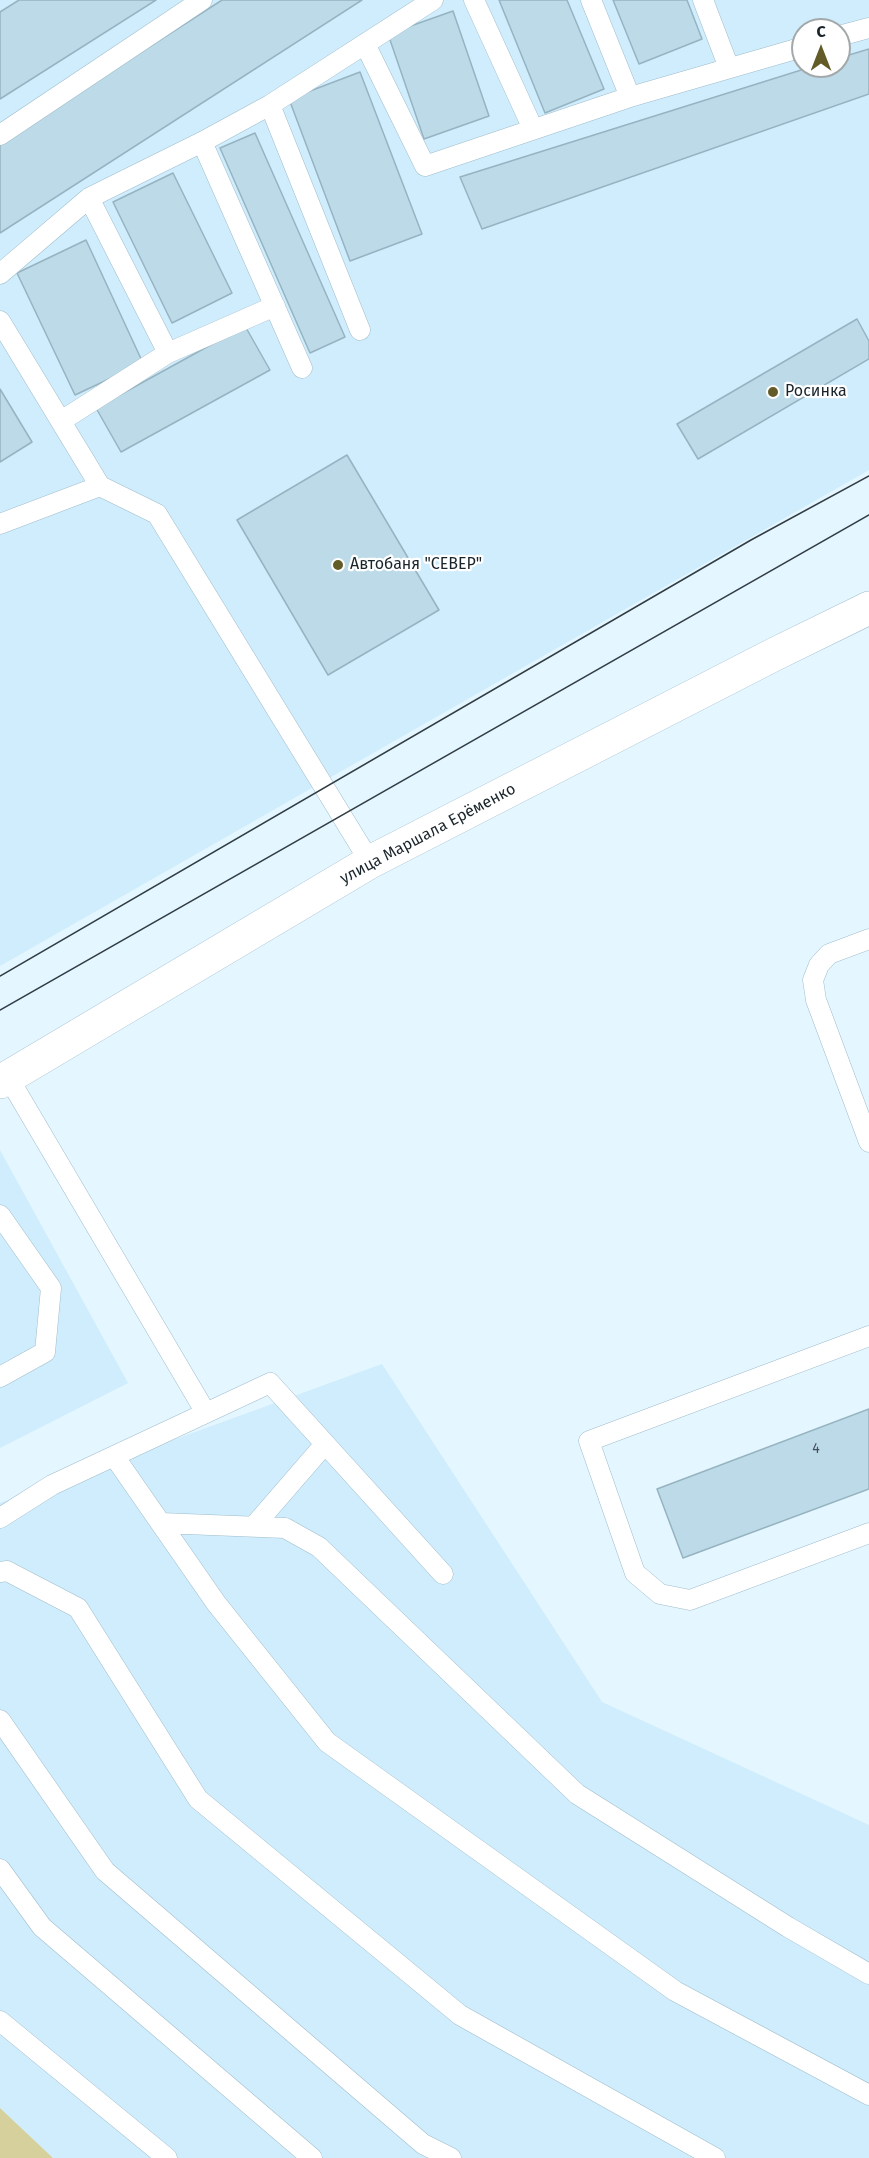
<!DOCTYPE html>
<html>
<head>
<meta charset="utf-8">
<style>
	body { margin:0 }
	#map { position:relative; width:869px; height:2158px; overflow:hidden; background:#e4f6ff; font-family:"Fira Sans",sans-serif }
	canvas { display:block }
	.north { position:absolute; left:791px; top:18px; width:60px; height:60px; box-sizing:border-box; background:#fff; border:2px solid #a3a8aa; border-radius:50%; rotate:0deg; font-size:16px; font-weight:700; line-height:24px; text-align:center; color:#1a252b }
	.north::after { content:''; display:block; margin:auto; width:21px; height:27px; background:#635c29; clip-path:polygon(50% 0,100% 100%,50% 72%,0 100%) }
</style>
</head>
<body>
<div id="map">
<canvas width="869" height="2158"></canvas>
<div class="north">С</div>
</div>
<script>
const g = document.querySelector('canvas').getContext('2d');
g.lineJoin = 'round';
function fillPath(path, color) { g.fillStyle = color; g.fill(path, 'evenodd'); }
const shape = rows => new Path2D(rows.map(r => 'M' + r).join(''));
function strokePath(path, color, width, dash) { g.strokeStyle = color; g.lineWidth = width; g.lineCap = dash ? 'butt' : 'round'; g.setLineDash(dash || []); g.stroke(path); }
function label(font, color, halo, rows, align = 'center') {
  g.font = font + ' "Fira Sans",sans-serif'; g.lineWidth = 4.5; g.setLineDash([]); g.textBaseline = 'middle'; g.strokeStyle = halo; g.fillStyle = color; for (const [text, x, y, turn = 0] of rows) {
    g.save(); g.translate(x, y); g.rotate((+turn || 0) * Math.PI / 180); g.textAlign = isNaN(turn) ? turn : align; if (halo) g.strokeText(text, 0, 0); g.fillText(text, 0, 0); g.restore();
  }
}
fillPath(shape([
	[0,0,869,0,869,470,0,966],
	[803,30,839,30,839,66,803,66],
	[0,1150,128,1383,0,1448],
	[382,1364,602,1702,869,1825,869,2158,53,2158,0,2108,0,1503]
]), '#cfedfd');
fillPath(shape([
	[0,2108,53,2158,0,2158]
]), '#d6d09d');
const building = shape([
	[19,0,156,0,0,99,0,12,19,0],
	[222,0,362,0,0,233,0,143,222,0],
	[499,0,567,0,604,89,545,113,499,0],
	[613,0,687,0,702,39,639,64,613,0],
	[453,11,489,116,424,139,388,34,453,11],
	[869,49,869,94,482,229,460,177,814,66,839,66,839,58,869,49],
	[360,72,422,234,350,261,289,99,360,72],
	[255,133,345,337,310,353,220,148,255,133],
	[173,173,232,293,172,323,113,202,173,173],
	[86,240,143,363,75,395,17,273,86,240],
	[857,319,869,341,869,359,698,459,677,424,857,319],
	[245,326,270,370,121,452,96,408,245,326],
	[0,389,32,442,0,462,0,389],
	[347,455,439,610,328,675,237,520,347,455],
	[869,1409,869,1489,683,1558,657,1489,869,1409]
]);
fillPath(building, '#bddae9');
strokePath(building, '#96b3c1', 1.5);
const lane = shape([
	[474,0,533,129],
	[591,0,630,97],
	[703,0,729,68],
	[839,36,869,28],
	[365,44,425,166,630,97,803,47],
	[270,105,360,330],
	[0,135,202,0],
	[202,142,302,368],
	[89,198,168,353],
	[0,274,89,198,202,142,270,105,433,0],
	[0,321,100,486],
	[61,421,168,353,275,306],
	[0,524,100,486,157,514,370,862],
	[869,939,829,954,819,965,813,980,816,1000,869,1142],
	[8,1077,206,1413],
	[0,1215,51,1288,45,1352,0,1377],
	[869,1336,589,1441,635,1573,660,1594,690,1600,869,1533],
	[114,1456,216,1603,327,1742,675,1991,869,2095],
	[0,1518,52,1485,270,1383,443,1574],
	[161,1523,285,1528,319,1547,577,1794,788,1927,869,1974],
	[254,1526,325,1444],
	[0,1572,7,1571,78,1608,198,1799,460,2015,715,2158],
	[0,1720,105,1871,423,2144,451,2158],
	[0,1869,42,1927,312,2158],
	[0,2021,167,2158]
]);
const secondary = shape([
	[0,1082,370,862,775,654,869,608]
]);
strokePath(lane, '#a0bdcb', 21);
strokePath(secondary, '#a0bdcb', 34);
strokePath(lane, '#fff', 20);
strokePath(secondary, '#fff', 33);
strokePath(shape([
	[0,976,751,540,869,476],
	[0,1010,869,515]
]), '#313d43', 1.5);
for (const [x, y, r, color] of [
	[773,392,6,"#635c29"],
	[338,565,6,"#635c29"]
]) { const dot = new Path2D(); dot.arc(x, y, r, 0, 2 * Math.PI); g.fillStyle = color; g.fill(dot); strokePath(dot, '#fff', 2); }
label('14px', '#43525a', null, [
	["4",816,1449]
]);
label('16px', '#1a252b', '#fff', [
	["Росинка",785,392],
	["Автобаня \"СЕВЕР\"",350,565]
], 'left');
label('16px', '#1a252b', '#fff', [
	["улица Маршала Ерёменко",428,834,-28]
]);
</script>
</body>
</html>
